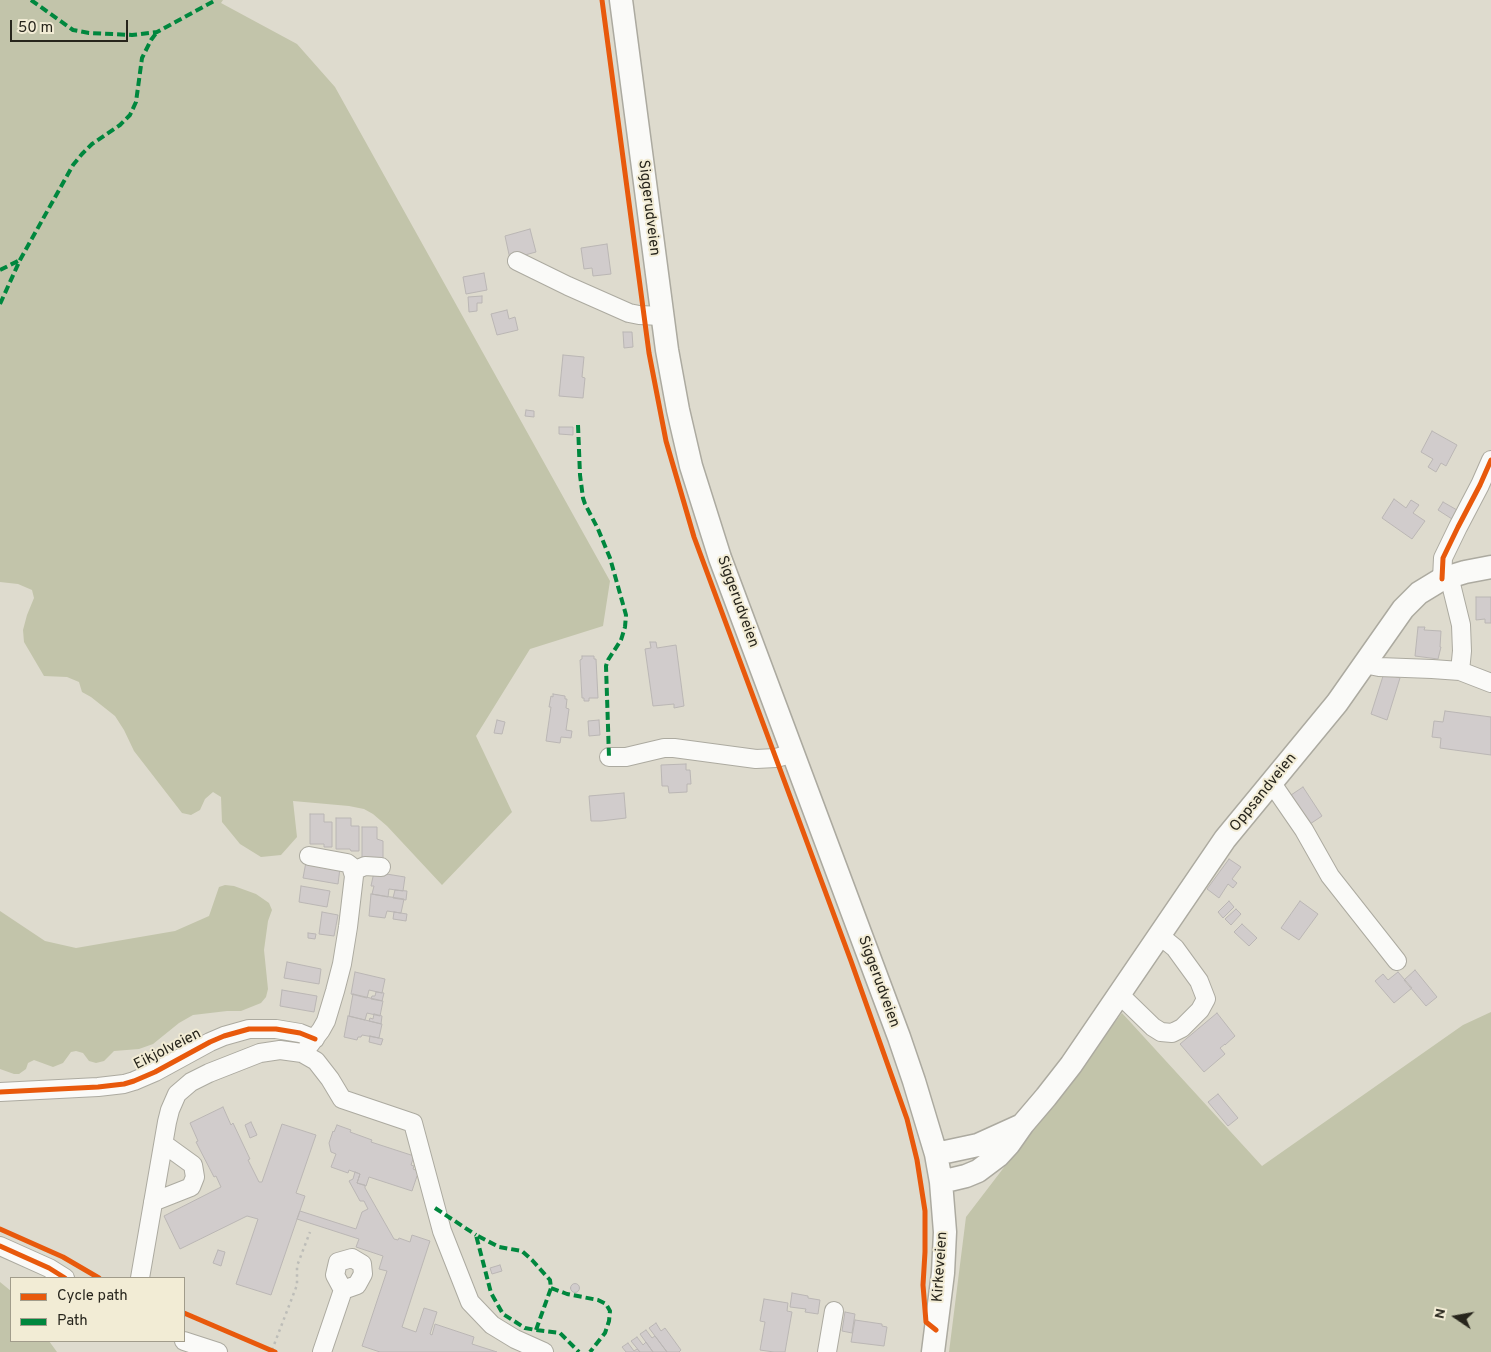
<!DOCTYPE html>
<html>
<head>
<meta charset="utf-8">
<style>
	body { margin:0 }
	#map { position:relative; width:1491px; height:1352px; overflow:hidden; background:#dedbce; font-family:Overpass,sans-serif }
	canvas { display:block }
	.legend { position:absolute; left:10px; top:1277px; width:175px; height:65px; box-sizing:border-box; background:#f2ecd5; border:1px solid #a19c8b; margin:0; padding:6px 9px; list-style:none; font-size:15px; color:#27251c }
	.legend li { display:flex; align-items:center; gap:10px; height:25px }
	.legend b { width:25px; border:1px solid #a19c8b }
	.north { position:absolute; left:1431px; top:1292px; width:50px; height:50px; -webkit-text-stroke:4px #f2ecd5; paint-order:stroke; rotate:282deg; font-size:14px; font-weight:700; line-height:20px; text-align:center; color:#27251c }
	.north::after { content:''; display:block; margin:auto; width:18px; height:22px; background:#27251c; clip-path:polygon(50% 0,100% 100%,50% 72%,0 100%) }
	.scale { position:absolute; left:10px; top:20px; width:118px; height:22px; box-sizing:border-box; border:2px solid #27251c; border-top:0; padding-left:6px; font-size:15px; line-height:18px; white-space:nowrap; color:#27251c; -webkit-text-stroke:4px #f2ecd5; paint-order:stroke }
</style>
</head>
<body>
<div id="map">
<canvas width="1491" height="1352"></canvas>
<ul class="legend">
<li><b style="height:6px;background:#e8590c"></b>Cycle path</li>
<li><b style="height:6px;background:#00873e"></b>Path</li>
</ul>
<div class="north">N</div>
<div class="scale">50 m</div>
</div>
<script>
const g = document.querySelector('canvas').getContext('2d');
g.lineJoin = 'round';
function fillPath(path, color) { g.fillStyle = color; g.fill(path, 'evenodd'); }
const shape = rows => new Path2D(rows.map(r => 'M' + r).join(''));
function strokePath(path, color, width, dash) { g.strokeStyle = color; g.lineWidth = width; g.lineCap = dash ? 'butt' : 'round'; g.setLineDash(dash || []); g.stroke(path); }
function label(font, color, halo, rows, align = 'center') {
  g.font = font + ' Overpass,sans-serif'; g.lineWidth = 4; g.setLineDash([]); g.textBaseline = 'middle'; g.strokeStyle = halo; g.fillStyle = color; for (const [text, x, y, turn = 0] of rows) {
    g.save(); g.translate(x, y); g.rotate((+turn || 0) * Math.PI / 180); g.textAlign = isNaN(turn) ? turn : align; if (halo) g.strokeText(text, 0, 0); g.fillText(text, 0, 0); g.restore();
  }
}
fillPath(shape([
	[0,0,223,0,221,3,297,44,335,87,610,581,603,626,530,649,476,736,512,812,442,885,387,826,373,814,364,809,349,806,293,801,297,837,281,855,261,857,240,844,222,822,221,797,213,792,205,799,200,810,191,815,182,813,134,751,124,730,115,716,91,697,82,692,79,682,67,677,44,676,24,642,23,630,27,615,34,598,32,590,18,584,0,582],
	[225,885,234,886,256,894,269,903,272,910,268,921,264,950,268,989,266,997,261,1003,241,1011,227,1011,193,1015,179,1023,153,1044,139,1049,114,1051,104,1061,96,1063,89,1061,83,1053,76,1051,71,1052,63,1063,53,1067,34,1060,28,1063,26,1069,19,1074,14,1074,0,1069,0,911,45,941,76,948,175,931,209,916,219,887],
	[1491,1012,1491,1352,949,1352,966,1217,1122,1013,1262,1166,1463,1025],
	[0,1282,11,1291,11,1341,49,1341,57,1352,0,1352]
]), '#c2c4aa');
const building = shape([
	[530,229,536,252,510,259,505,236,530,229],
	[607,244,611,274,593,276,592,268,584,269,581,248,607,244],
	[484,273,487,290,466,294,463,277,484,273],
	[482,296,482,303,477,303,477,311,469,312,468,297,482,296],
	[507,310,509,319,515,317,518,330,497,335,491,314,507,310],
	[623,332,632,332,633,347,624,348,623,332],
	[563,355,584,357,582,377,585,378,583,398,559,396,563,355],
	[526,410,534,411,534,417,525,416,526,410],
	[559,427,573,427,573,435,559,434,559,427],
	[1432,431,1457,445,1446,466,1441,463,1436,472,1428,467,1433,459,1421,452,1432,431],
	[1394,499,1406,508,1411,500,1419,505,1413,513,1425,521,1412,539,1382,518,1394,499],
	[1443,502,1457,510,1452,519,1438,510,1443,502],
	[1476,597,1491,597,1491,623,1485,623,1485,619,1476,620,1476,597],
	[1418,627,1425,627,1424,630,1441,631,1440,647,1441,647,1438,659,1415,656,1418,627],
	[650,642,656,642,657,648,676,645,684,706,674,708,674,704,653,706,645,649,651,648,650,642],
	[582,656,594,656,594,659,596,659,598,698,589,698,589,701,584,701,584,698,582,698,580,660,582,659,582,656],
	[1384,673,1400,678,1387,720,1371,714,1384,673],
	[553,694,565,696,565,699,567,699,566,708,569,709,566,730,572,731,571,738,561,737,560,743,546,741,551,707,549,707,551,696,553,697,553,694],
	[1445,711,1491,717,1491,755,1440,748,1441,738,1432,737,1434,721,1443,722,1445,711],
	[497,720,505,722,502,734,494,733,497,720],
	[599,720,600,735,589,736,588,721,599,720],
	[686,764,686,770,690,770,691,784,687,784,687,792,669,793,668,786,662,786,661,765,686,764],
	[1303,787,1322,816,1310,824,1291,795,1303,787],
	[624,793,626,818,601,821,591,821,589,796,624,793],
	[310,814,324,814,324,822,332,822,332,847,324,847,324,844,310,844,310,814],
	[336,818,351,818,351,826,359,826,359,851,351,851,350,849,336,849,336,818],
	[362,827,377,827,377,839,383,841,383,860,362,858,362,827],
	[1229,859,1241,867,1232,879,1237,883,1233,888,1228,884,1219,898,1207,889,1229,859],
	[306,862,340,868,338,884,303,878,306,862],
	[374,872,405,877,403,891,389,889,388,897,372,894,374,886,371,886,374,872],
	[301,886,330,891,327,907,299,902,301,886],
	[395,890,407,891,406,900,393,898,395,890],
	[371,894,404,899,401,913,387,911,385,918,369,916,371,894],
	[1229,901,1234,907,1223,918,1218,912,1229,901],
	[1300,901,1318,914,1299,940,1281,928,1300,901],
	[1236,909,1241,914,1231,925,1225,919,1236,909],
	[322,912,338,915,334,936,319,934,322,912],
	[394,912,407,914,406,921,393,919,394,912],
	[1242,924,1257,938,1249,946,1234,932,1242,924],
	[308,933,316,934,315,939,308,938,308,933],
	[287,962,321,969,319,984,284,978,287,962],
	[1415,970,1437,997,1426,1006,1404,980,1415,970],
	[355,972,385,979,382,993,369,990,367,998,351,994,355,972],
	[1398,972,1412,988,1394,1003,1375,981,1383,974,1388,980,1398,972],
	[282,990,317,996,314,1012,280,1006,282,990],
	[376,992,384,993,382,1001,371,999,372,996,375,996,376,992],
	[353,994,383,1001,380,1016,367,1013,365,1020,349,1016,353,994],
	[1217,1013,1235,1036,1225,1045,1225,1044,1220,1048,1225,1054,1204,1072,1180,1044,1217,1013],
	[374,1014,382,1016,381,1024,369,1021,370,1018,373,1019,374,1014],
	[348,1016,382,1024,379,1038,362,1035,361,1037,358,1037,357,1040,344,1037,348,1016],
	[370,1036,383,1039,381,1045,369,1042,370,1036],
	[1218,1094,1238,1118,1228,1126,1208,1102,1218,1094],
	[223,1107,231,1125,233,1123,250,1159,248,1160,259,1182,262,1182,282,1124,316,1135,296,1193,305,1196,271,1295,236,1284,258,1219,247,1216,180,1249,164,1216,221,1187,216,1176,214,1177,196,1142,198,1141,190,1123,223,1107],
	[251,1122,257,1135,250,1138,245,1125,251,1122],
	[337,1125,351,1130,350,1132,372,1140,371,1142,414,1156,411,1165,414,1166,413,1169,421,1172,420,1177,417,1176,412,1191,369,1177,366,1186,357,1183,360,1174,349,1170,348,1173,331,1167,336,1154,331,1152,329,1143,333,1131,334,1132,337,1125],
	[355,1172,360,1174,357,1183,365,1185,365,1188,394,1239,398,1240,399,1238,410,1242,412,1235,430,1241,402,1327,416,1332,424,1308,437,1312,430,1334,432,1335,435,1324,474,1337,472,1344,497,1352,380,1352,362,1346,387,1271,379,1269,383,1256,356,1247,359,1239,297,1219,300,1211,356,1229,362,1212,368,1209,364,1201,360,1201,349,1181,353,1179,355,1172],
	[218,1250,225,1252,221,1266,213,1263,218,1250],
	[500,1265,502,1271,492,1274,490,1268,500,1265],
	'570.5 1288a4.5 4.5 0 1 1 9 0a4.5 4.5 0 1 1-9 0Z',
	[792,1293,808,1296,808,1298,820,1300,818,1314,805,1312,806,1309,790,1307,792,1293],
	[764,1299,788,1303,787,1311,792,1312,785,1352,774,1352,760,1350,765,1322,760,1321,764,1299],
	[845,1312,855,1314,852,1333,842,1331,845,1312],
	[855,1320,882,1324,882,1326,887,1327,884,1346,851,1342,855,1320],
	[656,1323,661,1331,665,1328,681,1350,679,1352,667,1352,649,1328,656,1323],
	[646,1330,652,1338,655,1336,667,1352,653,1352,640,1334,646,1330],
	[637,1337,643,1345,646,1342,653,1352,640,1352,631,1341,637,1337],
	[628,1343,634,1351,637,1349,640,1352,626,1352,622,1347,628,1343]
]);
fillPath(building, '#d1cccc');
strokePath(building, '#bab6b4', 1);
const minor = shape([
	[517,261,568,286,629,313,639,315,662,316],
	[1449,576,1461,625,1462,651,1460,671],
	[1442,579,1443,558,1458,527,1480,485,1491,460],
	[1364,664,1379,667,1432,669,1460,671,1491,683],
	[609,757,626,757,664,748,674,748,756,759,776,758,794,753],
	[1271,782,1304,830,1330,876,1397,961],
	[353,871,365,866,381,867],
	[1119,994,1153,1027,1161,1032,1172,1033,1182,1028,1200,1010,1206,999,1199,981,1175,948,1159,935],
	[308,1047,321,1030,326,1021,335,991,342,964,348,927,354,876,351,866,347,863,309,856],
	[0,1092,98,1087,124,1084,134,1081,155,1072,210,1042,224,1036,249,1029,276,1029,300,1033,315,1039],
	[153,1202,191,1187,195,1177,193,1165,164,1144],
	[0,1246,49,1268,65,1278],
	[140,1278,167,1122,170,1110,177,1094,191,1082,209,1073,260,1053,280,1050,302,1053,316,1061,330,1079,342,1099,413,1123,442,1231,470,1302,492,1325,515,1339,544,1352],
	[184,1341,218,1352],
	[322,1352,343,1290,335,1275,338,1262,352,1258,362,1264,363,1274,357,1285,343,1290],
	[827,1352,834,1311]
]);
const major = shape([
	[621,0,667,350,678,410,691,466,720,558,899,1037,914,1081,936,1154,941,1182,945,1232,943,1273,933,1352],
	[936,1154,978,1145,1020,1126],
	[941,1182,966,1176,978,1171,998,1156,1009,1144,1023,1124,1046,1097,1071,1065,1225,839,1337,703,1403,609,1419,593,1442,579,1465,572,1491,567]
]);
strokePath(minor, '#acaaa0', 20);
strokePath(major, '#acaaa0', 25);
strokePath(shape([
	[272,1350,297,1285,297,1266,310,1232]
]), '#bdbdb8', 2.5, [2.5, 4]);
strokePath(minor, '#fafaf8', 18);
strokePath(major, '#fafaf8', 22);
strokePath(shape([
	[31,0,73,30,89,33,132,35,157,32,216,0],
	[0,270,20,260],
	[0,304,20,260,73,165,82,154,92,144,120,125,130,115,136,102,142,58,151,40,157,32],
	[578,425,580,475,583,498,585,504,598,529,610,558,626,615,625,627,621,640,608,660,606,666,609,757],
	[435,1208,476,1235],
	[551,1288,567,1294,598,1300,606,1304,610,1311,609,1321,605,1333,590,1352],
	[536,1330,551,1288,550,1280,532,1260,522,1251,499,1247,476,1235,491,1293,503,1314,525,1328,536,1330,560,1333,579,1352]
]), '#00873e', 4, [8, 4]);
strokePath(shape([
	[602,0,649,353,666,441,694,537,851,961,907,1119,917,1160,925,1211,925,1252,923,1285,926,1322,936,1330],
	[1442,579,1443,558,1458,527,1480,485,1491,460],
	[0,1092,98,1087,124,1084,134,1081,155,1072,210,1042,224,1036,249,1029,276,1029,300,1033,315,1039],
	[0,1229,63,1257,99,1278],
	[0,1246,49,1268,65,1278],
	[184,1313,275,1352]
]), '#e8590c', 5);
label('15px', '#27251c', '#f2ecd5', [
	["Siggerudveien",648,208,83],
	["Siggerudveien",737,602,70],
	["Oppsandveien",1264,793,-51],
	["Siggerudveien",878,982,70],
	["Eikjolveien",168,1050,-27],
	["Kirkeveien",941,1267,-86]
]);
</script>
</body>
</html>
